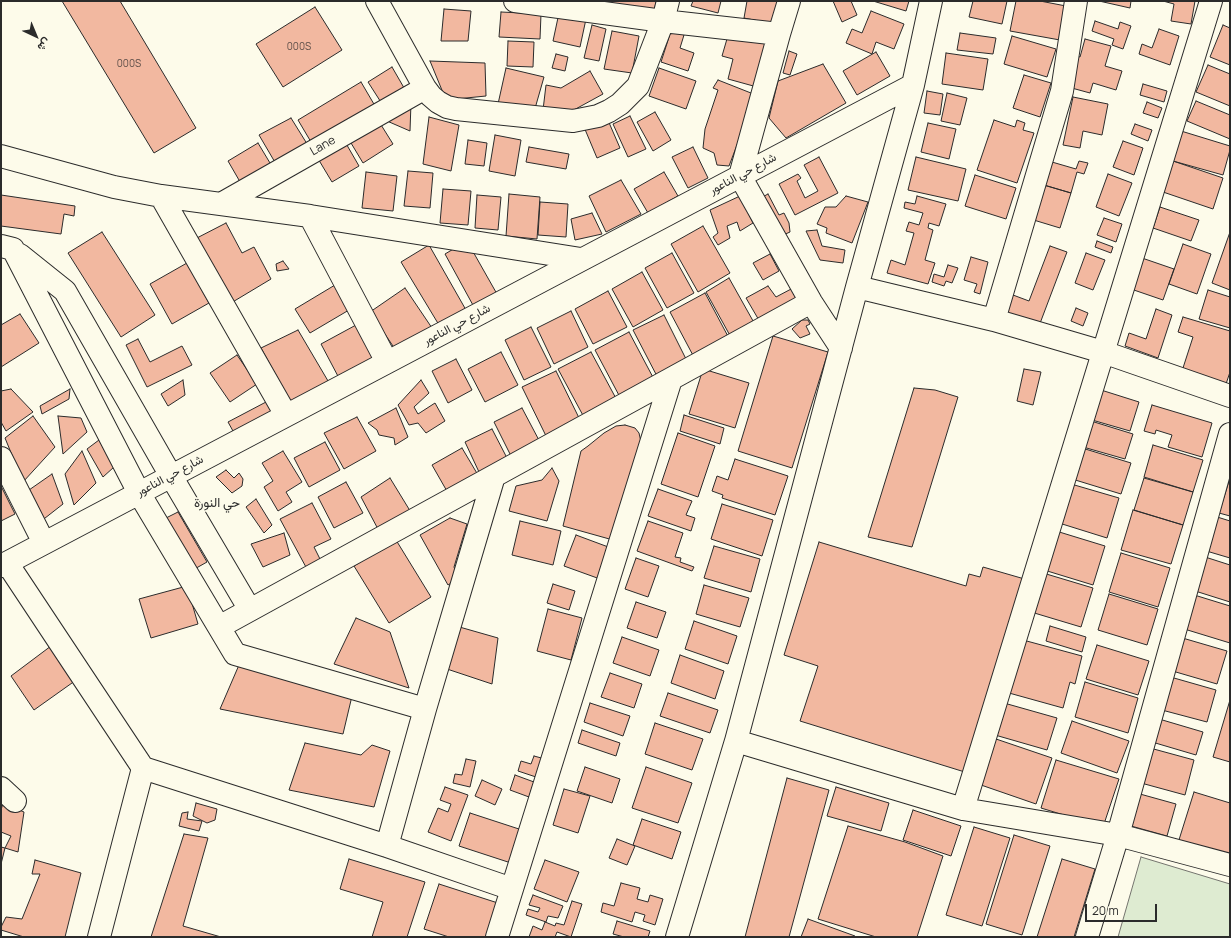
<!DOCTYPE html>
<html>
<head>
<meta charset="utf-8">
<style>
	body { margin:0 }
	#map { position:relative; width:1231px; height:938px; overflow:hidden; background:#fdfbea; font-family:Manrope,Vazirmatn,sans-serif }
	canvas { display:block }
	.frame { position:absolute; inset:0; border:2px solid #2b2b2b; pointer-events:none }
	.north { position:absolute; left:16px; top:16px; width:40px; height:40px; -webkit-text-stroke:3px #fdfbea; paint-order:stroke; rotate:136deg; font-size:11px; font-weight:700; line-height:16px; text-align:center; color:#2b2b2b }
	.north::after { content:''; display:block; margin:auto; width:14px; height:18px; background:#2b2b2b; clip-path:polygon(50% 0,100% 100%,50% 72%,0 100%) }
	.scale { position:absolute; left:1085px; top:904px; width:72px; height:18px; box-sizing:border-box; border:2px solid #2b2b2b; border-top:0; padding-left:5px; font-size:12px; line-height:14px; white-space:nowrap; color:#2b2b2b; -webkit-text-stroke:3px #fdfbea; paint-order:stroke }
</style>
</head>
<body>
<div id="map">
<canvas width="1231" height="938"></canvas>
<div class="frame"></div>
<div class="north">ش</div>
<div class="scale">20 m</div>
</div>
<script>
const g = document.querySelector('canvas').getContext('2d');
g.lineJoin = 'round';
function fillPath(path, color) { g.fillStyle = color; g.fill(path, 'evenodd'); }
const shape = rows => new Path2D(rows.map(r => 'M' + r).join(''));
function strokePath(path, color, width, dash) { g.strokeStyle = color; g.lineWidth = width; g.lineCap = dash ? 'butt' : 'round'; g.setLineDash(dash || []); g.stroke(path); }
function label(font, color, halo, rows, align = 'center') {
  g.font = font + ' Manrope,Vazirmatn,sans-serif'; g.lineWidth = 3; g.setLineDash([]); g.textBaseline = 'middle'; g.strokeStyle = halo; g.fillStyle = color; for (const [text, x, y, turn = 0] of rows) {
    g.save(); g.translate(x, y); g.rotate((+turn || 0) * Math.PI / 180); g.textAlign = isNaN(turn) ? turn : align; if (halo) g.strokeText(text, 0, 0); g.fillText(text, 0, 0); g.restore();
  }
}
const green = shape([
	[1141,857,1230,884,1230,937,1118,937,1141,857]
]);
fillPath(green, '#deebd1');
strokePath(green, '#74746e', 1);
const building = shape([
	[62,1,120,1,196,128,154,153,62,1],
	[611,1,656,1,654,13,611,5,611,1],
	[693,1,721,1,718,13,691,6,693,1],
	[747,1,779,1,774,24,744,18,747,1],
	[833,1,851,1,857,15,842,22,833,1],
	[873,1,909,1,906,11,873,1],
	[973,1,1007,1,1002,24,969,17,973,1],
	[1016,1,1040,1,1066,6,1060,40,1010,31,1016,1],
	[1099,1,1131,1,1130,8,1099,1],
	[1163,1,1195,1,1191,24,1171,21,1174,4,1163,1],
	[315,7,342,50,283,87,256,44,315,7],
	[444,9,471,11,468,41,441,41,444,9],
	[871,11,904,24,894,49,876,42,872,54,846,43,852,29,862,33,871,11],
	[501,12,541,14,540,39,499,37,501,12],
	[559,13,586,19,580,47,553,41,559,13],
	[1095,21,1118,29,1120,22,1131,26,1123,49,1112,45,1114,39,1092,31,1095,21],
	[592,25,606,29,599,61,584,58,592,25],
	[1223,25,1230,28,1230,65,1210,57,1223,25],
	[1159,29,1179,36,1170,65,1139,54,1142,44,1152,48,1159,29],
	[612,31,639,36,632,73,604,69,612,31],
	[671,31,684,35,680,48,694,53,688,71,661,62,671,31],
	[729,32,769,44,757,87,728,79,733,59,722,56,729,32],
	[960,33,996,38,993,54,957,50,960,33],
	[1012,36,1056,49,1047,77,1004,64,1012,36],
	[1085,39,1111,46,1105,66,1122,71,1116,90,1093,83,1090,93,1068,87,1077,56,1080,57,1085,39],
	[508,41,534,42,533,67,507,66,508,41],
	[789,51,797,54,790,75,783,73,789,51],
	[876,52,890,76,857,95,843,71,876,52],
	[946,53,988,59,983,90,942,84,946,53],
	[556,54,568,57,565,71,552,68,556,54],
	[430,61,485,63,486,96,446,100,430,61],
	[823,64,846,103,786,138,769,118,778,81,823,64],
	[1208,65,1230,74,1230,106,1196,92,1208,65],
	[392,67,407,93,384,107,368,82,392,67],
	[506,68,544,77,534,112,498,104,506,68],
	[659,68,696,81,686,109,649,96,659,68],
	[590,71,603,94,572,111,543,110,546,85,561,88,590,71],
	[1024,75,1051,83,1040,117,1013,108,1024,75],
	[718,80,756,95,729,166,717,165,714,153,703,148,705,129,718,90,713,88,718,80],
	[361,82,378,111,314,147,298,120,361,82],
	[1143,84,1167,91,1164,102,1140,95,1143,84],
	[927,91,943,94,940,115,924,113,927,91],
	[947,93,967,98,960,125,941,121,947,93],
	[1073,97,1108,104,1102,135,1083,131,1080,148,1063,145,1073,97],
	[1196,101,1230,115,1230,139,1187,121,1196,101],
	[1147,102,1162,108,1158,118,1143,113,1147,102],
	[411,103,410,131,387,121,411,103],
	[655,112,671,140,653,151,637,122,655,112],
	[630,116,646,149,628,157,613,124,630,116],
	[429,117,459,125,451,171,423,164,429,117],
	[291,118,309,147,276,164,259,135,291,118],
	[607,118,620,148,597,158,584,127,607,118],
	[378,120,393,144,363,163,348,138,378,120],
	[994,120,1015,127,1017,120,1025,123,1023,130,1034,133,1017,183,977,170,994,120],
	[928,123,956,129,949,159,921,152,928,123],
	[1135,124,1152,130,1148,141,1131,134,1135,124],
	[1181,131,1230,146,1230,150,1223,175,1173,161,1181,131],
	[495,135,521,140,515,176,489,171,495,135],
	[344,140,359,166,332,182,317,157,344,140],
	[468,140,487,143,484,166,465,164,468,140],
	[1123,141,1143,148,1134,175,1113,167,1123,141],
	[258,143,273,168,243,187,228,161,258,143],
	[529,147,569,154,566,169,526,162,529,147],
	[693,147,708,178,688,188,672,157,693,147],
	[819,157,838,193,795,215,779,184,798,174,801,178,797,181,805,198,818,191,804,165,819,157],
	[916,157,966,169,958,201,908,190,916,157],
	[1045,160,1076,169,1079,161,1088,163,1084,174,1077,172,1071,193,1037,183,1045,160],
	[1173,161,1223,178,1213,209,1163,192,1173,161],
	[408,171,433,173,430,208,404,206,408,171],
	[366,172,397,176,393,211,362,208,366,172],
	[664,172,678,196,648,213,634,189,664,172],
	[1108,174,1132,183,1119,216,1096,207,1108,174],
	[975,175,1016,188,1006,219,965,206,975,175],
	[621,180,641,214,606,232,589,196,621,180],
	[1037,183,1071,193,1060,228,1027,218,1037,183],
	[443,189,471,191,468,225,440,223,443,189],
	[509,194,540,197,537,239,506,236,509,194],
	[768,194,779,215,784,213,789,223,790,232,781,236,759,199,768,194],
	[1,195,75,206,74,216,64,214,61,234,1,226,1,195],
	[477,195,501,197,498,230,475,228,477,195],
	[740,196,753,223,740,231,737,222,727,226,730,238,718,245,713,237,718,233,710,210,740,196],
	[846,196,868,202,852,243,826,233,827,228,817,224,825,207,836,207,846,196],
	[917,196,946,204,939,226,929,223,928,228,933,230,925,260,935,263,928,284,887,273,891,260,905,265,914,233,906,231,909,222,919,225,923,213,904,208,905,202,915,204,917,196],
	[540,202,568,204,566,237,538,235,540,202],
	[1160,207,1199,220,1191,241,1153,228,1160,207],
	[592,213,602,234,575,240,571,219,592,213],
	[1104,218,1122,224,1116,242,1097,235,1104,218],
	[226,223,242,253,254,247,271,279,231,303,193,240,226,223],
	[703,226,730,273,698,292,671,244,703,226],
	[817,230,822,246,845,250,843,263,820,260,806,231,817,230],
	[102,232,155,315,121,337,68,253,102,232],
	[1230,232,1230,290,1212,283,1230,232],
	[467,241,497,294,474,307,445,254,467,241],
	[1097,241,1113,247,1111,253,1095,247,1097,241],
	[1183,244,1211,254,1197,294,1169,284,1183,244],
	[429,245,466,310,439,325,401,262,429,245],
	[1050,246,1067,252,1039,326,1006,314,1013,295,1029,301,1050,246],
	[672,253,694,293,667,308,645,268,672,253],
	[1086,253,1105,260,1093,290,1075,283,1086,253],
	[770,254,779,271,763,280,753,263,770,254],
	[971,257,988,262,980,294,974,292,977,284,964,280,971,257],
	[1139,257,1174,269,1163,300,1128,288,1139,257],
	[283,261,289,269,277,271,276,264,283,261],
	[187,263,209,303,172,324,150,284,187,263],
	[948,265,958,268,952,283,946,281,944,286,932,282,934,274,944,277,948,265],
	[642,272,663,310,633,327,612,289,642,272],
	[729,278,757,328,733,341,706,292,729,278],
	[335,285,349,310,310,333,295,309,335,285],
	[768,286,776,297,793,288,801,301,760,322,746,298,768,286],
	[405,288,432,328,397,352,370,312,405,288],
	[1208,290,1230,297,1230,328,1199,319,1208,290],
	[608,291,627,327,593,344,575,309,608,291],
	[705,293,731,342,696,361,670,312,705,293],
	[1076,308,1088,313,1083,326,1071,321,1076,308],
	[1156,309,1172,315,1158,358,1125,346,1129,333,1146,339,1156,309],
	[571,311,588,347,554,364,537,328,571,311],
	[20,314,39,343,1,367,1,325,20,314],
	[664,315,689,365,659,380,633,330,664,315],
	[1183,317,1230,331,1230,372,1226,384,1182,371,1193,337,1178,332,1183,317],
	[802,320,808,320,810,324,806,326,810,334,800,338,792,329,802,320],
	[356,325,375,361,340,380,321,344,356,325],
	[531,327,551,367,524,380,505,340,531,327],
	[298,330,331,386,294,408,261,348,298,330],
	[629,332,656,383,622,401,595,350,629,332],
	[773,336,828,352,792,468,738,451,773,336],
	[138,339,150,362,182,346,192,365,147,387,126,345,138,339],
	[501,352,518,385,485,402,468,369,501,352],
	[591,352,619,404,586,421,558,369,591,352],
	[237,355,257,384,230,402,210,373,237,355],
	[456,359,472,390,448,403,432,371,456,359],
	[703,369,749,383,735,428,689,414,703,369],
	[1024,369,1041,372,1033,405,1017,401,1024,369],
	[556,371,582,424,548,440,522,387,556,371],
	[183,380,185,395,168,406,161,394,183,380],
	[421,380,429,393,414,407,418,414,435,403,445,421,426,433,418,423,409,425,398,405,421,380],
	[914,388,935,390,958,397,912,547,868,537,914,388],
	[11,389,33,412,6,431,1,422,1,391,11,389],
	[70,389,69,399,42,414,40,406,70,389],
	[1101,390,1139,402,1130,431,1092,420,1101,390],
	[266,402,276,419,238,440,228,422,266,402],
	[1152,405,1212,423,1202,457,1168,447,1172,435,1156,430,1155,434,1144,431,1152,405],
	[396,408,408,437,395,445,394,438,379,435,377,430,368,423,396,408],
	[522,408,541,444,512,458,494,422,522,408],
	[684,415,724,428,720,444,680,431,684,415],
	[33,416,55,447,23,482,5,438,33,416],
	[58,416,81,418,87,432,63,454,58,416],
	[357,417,376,451,344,469,324,433,357,417],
	[1091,421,1133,434,1125,459,1083,447,1091,421],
	[625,425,635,428,639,433,641,442,613,540,563,526,581,451,588,446,604,433,616,426,625,425],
	[492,429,507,458,479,472,465,442,492,429],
	[678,433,715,446,698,497,661,484,678,433],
	[99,440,114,467,103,477,87,449,99,440],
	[325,442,340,470,309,487,294,458,325,442],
	[1153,445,1203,460,1193,492,1144,477,1153,445],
	[462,448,478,475,448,493,432,465,462,448],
	[1082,448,1131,463,1121,494,1072,479,1082,448],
	[82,451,96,483,74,505,65,474,82,451],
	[283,451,302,482,286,492,292,502,278,511,264,487,273,481,262,463,283,451],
	[735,459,788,476,775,515,722,498,723,495,712,491,717,476,728,480,735,459],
	[552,468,559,481,547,521,509,511,516,486,542,480,552,468],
	[226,470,234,478,239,473,243,479,242,486,232,493,216,477,226,470],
	[52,474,63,504,40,522,29,490,52,474],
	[390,478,412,514,379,531,361,497,390,478],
	[1144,478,1193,492,1183,525,1134,510,1144,478],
	[1229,481,1230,482,1230,516,1219,513,1229,481],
	[346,482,363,513,334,528,318,497,346,482],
	[1071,484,1119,498,1107,538,1059,523,1071,484],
	[1,486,15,514,1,521,1,486],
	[658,489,692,501,686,515,695,518,691,531,648,516,658,489],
	[256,499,272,525,264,533,246,507,256,499],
	[312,503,331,539,314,547,321,561,307,569,280,519,312,503],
	[722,504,773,520,762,556,711,539,722,504],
	[1133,510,1183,525,1171,564,1121,550,1133,510],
	[178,512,207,562,191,571,160,521,178,512],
	[1214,516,1230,521,1230,558,1203,550,1214,516],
	[450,518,467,524,454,567,458,579,448,585,420,535,450,518],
	[520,521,561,531,553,565,512,555,520,521],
	[648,521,683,533,675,557,681,558,680,562,694,567,692,571,637,551,648,521],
	[1056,531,1105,546,1093,585,1044,570,1056,531],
	[284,533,290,555,263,567,251,544,284,533],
	[576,535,611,548,600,579,564,566,576,535],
	[396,540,431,597,389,623,354,566,396,540],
	[819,542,966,586,969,574,980,577,983,567,1028,580,968,773,800,721,818,666,784,655,819,542],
	[714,546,760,559,751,592,704,578,714,546],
	[1121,553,1170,568,1158,607,1109,592,1121,553],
	[1202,556,1230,565,1230,602,1192,590,1202,556],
	[636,558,659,566,648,597,625,589,636,558],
	[1043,573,1093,588,1081,627,1031,612,1043,573],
	[553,584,575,591,569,610,547,603,553,584],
	[704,585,749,598,740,627,696,614,704,585],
	[187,586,198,624,151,638,139,599,187,586],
	[1109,594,1158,609,1147,645,1098,630,1109,594],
	[1191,594,1230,606,1230,643,1181,628,1191,594],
	[636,602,666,612,657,638,627,628,636,602],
	[548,609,582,618,571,660,537,651,548,609],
	[356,618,390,632,409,688,334,664,356,618],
	[694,621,737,636,728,664,685,649,694,621],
	[456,626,498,638,492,684,447,669,456,626],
	[1050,626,1086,637,1082,652,1046,641,1050,626],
	[622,637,659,650,650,676,613,663,622,637],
	[1179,637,1227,651,1217,684,1169,670,1179,637],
	[1023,640,1082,656,1075,684,1070,682,1063,708,1009,693,1023,640],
	[55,643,79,678,34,710,11,676,55,643],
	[1097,645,1149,661,1138,695,1086,679,1097,645],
	[680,655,724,671,715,699,671,683,680,655],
	[239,665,352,696,343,734,220,709,239,665],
	[610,673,642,684,634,708,601,697,610,673],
	[1167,676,1216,690,1207,722,1158,709,1167,676],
	[1085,682,1138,698,1128,733,1075,717,1085,682],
	[668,693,718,710,710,733,660,716,668,693],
	[1230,700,1230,762,1213,757,1230,700],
	[590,703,630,716,623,736,584,722,590,703],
	[1004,703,1057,718,1047,750,995,735,1004,703],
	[1159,719,1203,732,1196,755,1152,742,1159,719],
	[1072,721,1129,741,1117,773,1061,753,1072,721],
	[655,723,703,739,692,770,645,754,655,723],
	[582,730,620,743,616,756,578,743,582,730],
	[996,739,1052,758,1036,804,981,785,996,739],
	[305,743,361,755,372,745,390,751,374,807,289,790,305,743],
	[1150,748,1194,760,1185,795,1141,783,1150,748],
	[534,756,545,759,539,778,518,771,521,761,531,764,534,756],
	[466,759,476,761,470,787,453,783,455,774,462,775,466,759],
	[1056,760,1119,779,1103,827,1041,808,1056,760],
	[585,767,620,779,612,803,577,791,585,767],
	[646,767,692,783,678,823,632,808,646,767],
	[515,775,534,782,529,797,510,790,515,775],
	[787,778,829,790,789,937,745,937,787,778],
	[482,780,502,789,495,805,475,796,482,780],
	[445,787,468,795,451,841,428,832,438,808,448,812,451,804,440,800,445,787],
	[836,787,889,803,881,831,827,816,836,787],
	[564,789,590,796,578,833,553,825,564,789],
	[1194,792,1230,803,1230,859,1178,843,1194,792],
	[1140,794,1176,804,1167,836,1131,826,1140,794],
	[3,803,24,812,18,852,5,848,11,836,1,832,1,810,3,803],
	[196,803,217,809,215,820,207,823,193,816,196,803],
	[913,810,961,826,951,856,903,840,913,810],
	[188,812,187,819,202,821,199,831,179,826,182,813,188,812],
	[470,813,522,830,511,863,459,846,470,813],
	[642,819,681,832,672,859,633,845,642,819],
	[848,826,905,842,943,856,917,937,876,937,818,919,848,826],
	[974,827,1010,838,982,926,946,915,974,827],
	[184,834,208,838,183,926,221,937,151,937,184,834],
	[1014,835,1050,846,1022,935,986,924,1014,835],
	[617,839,635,846,627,865,609,858,617,839],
	[1,847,5,848,1,864,1,847],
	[349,859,425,882,407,937,372,937,383,902,340,889,349,859],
	[1062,859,1095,869,1074,937,1037,937,1062,859],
	[35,860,81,873,65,937,24,937,1,930,1,927,6,917,22,919,40,874,32,874,35,860],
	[545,860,579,872,567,902,534,889,545,860],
	[621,883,640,888,637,899,648,902,650,895,663,899,655,925,643,921,645,915,635,912,632,922,601,912,603,903,614,906,621,883],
	[439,884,501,904,490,937,449,937,424,929,439,884],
	[533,895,563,906,558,918,548,916,546,922,526,915,528,909,538,912,540,908,529,905,533,895],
	[572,901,582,904,571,937,557,932,555,937,529,937,533,926,542,930,545,922,555,926,556,923,564,925,572,901],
	[808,919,855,936,855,937,801,937,808,919],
	[617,921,650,931,648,937,624,937,613,934,617,921]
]);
fillPath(building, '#f2b8a0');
strokePath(building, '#2b2b2b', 1);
const minor = shape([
	[377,1,425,88,431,96,438,102,447,107,456,109,573,121,598,116,609,111,620,104,638,86,663,21,668,1],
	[515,1,663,21,779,34],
	[789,1,779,34,740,176,811,302,841,348],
	[1,156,114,187,161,196,310,216,387,362],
	[161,196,286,415],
	[221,204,425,88],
	[310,216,581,259],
	[1,246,13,249,139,493,235,654,425,709],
	[20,255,65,291,171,476,250,610],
	[857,287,994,320,1103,352,1230,396],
	[994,320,1062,91,1076,1],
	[1,458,44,543],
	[7,563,143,768,387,846,512,889],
	[1,566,913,85],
	[219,627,811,302],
	[736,741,963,809,1118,835,1230,865],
	[1,788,15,801],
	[963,809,1211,1],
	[387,846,425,709,494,476],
	[99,937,143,768],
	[497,937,671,379],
	[677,937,736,741,857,287,913,85,931,1],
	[1087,937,1118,835,1230,434]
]);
strokePath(minor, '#2b2b2b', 24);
strokePath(minor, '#fdfbea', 22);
label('10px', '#5d4e48', null, [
	["000S",299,47],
	["000S",129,64]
]);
label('12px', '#2b2b2b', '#fdfbea', [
	["Lane",323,146,-30],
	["شارع حي الناعور",743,174,-28],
	["شارع حي الناعور",457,325,-28],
	["شارع حي الناعور",170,476,-28]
]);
label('13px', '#2b2b2b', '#fdfbea', [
	["حي النورة",217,503]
]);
</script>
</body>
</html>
